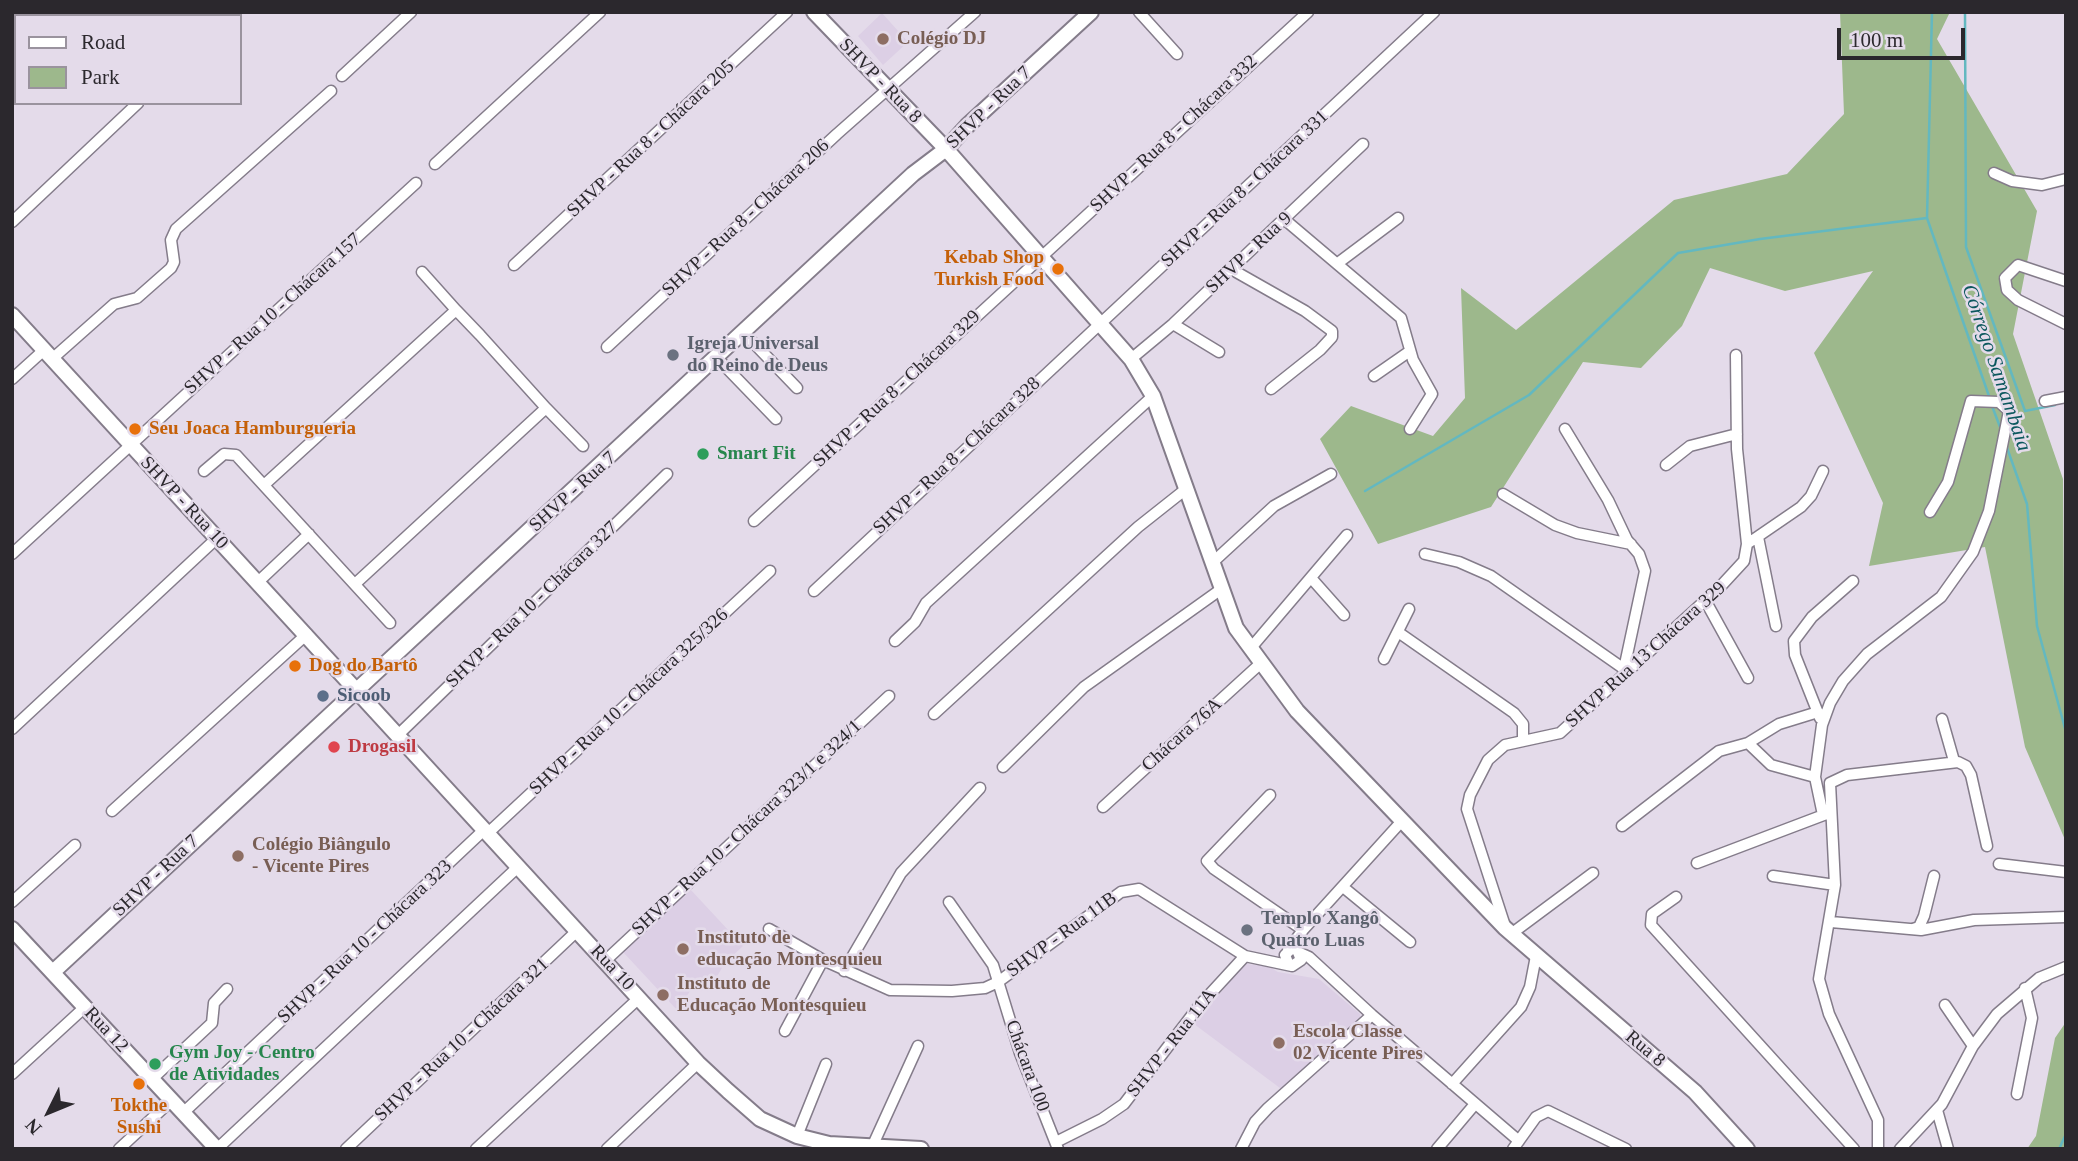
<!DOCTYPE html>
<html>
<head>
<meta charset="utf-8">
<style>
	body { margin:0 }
	#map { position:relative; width:2078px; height:1161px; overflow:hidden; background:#e4dbea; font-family:"Times New Roman",serif }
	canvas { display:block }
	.frame { position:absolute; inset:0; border:14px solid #2b282d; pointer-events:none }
	.legend { position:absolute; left:14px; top:14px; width:228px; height:91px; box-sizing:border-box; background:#e4dbea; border:2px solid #9a939e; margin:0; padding:9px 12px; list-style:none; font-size:21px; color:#2b282d }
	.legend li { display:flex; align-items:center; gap:14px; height:35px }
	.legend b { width:35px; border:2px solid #9a939e }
	.north { position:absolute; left:14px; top:1077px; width:70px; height:70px; -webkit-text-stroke:5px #e4dbea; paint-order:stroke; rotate:227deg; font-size:19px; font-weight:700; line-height:28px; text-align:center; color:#2b282d }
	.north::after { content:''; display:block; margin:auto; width:24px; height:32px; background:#2b282d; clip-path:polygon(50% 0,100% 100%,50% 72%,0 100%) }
	.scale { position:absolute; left:1837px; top:28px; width:128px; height:32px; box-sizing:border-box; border:4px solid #2b282d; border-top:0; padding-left:9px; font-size:21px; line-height:24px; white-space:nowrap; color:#2b282d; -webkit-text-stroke:5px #e4dbea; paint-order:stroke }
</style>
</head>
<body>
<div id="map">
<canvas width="2078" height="1161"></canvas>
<div class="frame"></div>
<ul class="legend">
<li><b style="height:9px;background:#fff"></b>Road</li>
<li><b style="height:19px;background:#9db88c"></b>Park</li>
</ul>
<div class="north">N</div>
<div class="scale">100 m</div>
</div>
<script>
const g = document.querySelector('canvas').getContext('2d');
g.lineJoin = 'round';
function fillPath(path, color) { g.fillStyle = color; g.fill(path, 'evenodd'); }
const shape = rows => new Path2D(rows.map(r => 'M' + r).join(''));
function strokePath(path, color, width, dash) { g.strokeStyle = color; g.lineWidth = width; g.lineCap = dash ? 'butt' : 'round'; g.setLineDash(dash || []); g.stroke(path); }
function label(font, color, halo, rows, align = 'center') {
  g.font = font + ' "Times New Roman",serif'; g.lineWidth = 5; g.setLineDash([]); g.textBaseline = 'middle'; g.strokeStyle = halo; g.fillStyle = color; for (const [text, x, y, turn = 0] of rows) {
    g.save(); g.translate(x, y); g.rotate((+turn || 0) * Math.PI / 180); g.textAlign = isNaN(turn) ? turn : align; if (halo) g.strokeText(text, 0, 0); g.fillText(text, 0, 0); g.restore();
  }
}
fillPath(shape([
	[882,13,908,42,883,65,858,36],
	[690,889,743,946,725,963,713,983,700,977,677,1010,623,952],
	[1245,964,1268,966,1278,972,1319,979,1360,1014,1360,1020,1284,1091,1194,1024]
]), '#dccfe5');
fillPath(shape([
	[1840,12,1950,12,1937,39,2037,211,2013,334,2063,479,2066,842,2025,747,1985,547,1869,566,1883,503,1814,353,1873,271,1785,291,1710,268,1682,326,1641,368,1583,362,1491,507,1378,544,1320,439,1351,406,1433,436,1465,398,1461,288,1516,330,1674,200,1787,174,1844,114],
	[2066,1022,2066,1149,2027,1149,2036,1136,2055,1038]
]), '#9db88c');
strokePath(shape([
	[1932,12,1927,218,1990,399],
	[1965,12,1966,247,2025,411,2055,405],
	[1992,406,2002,432],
	[2006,445,2027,504,2037,626,2066,732],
	[1365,491,1529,395,1678,253,1760,239,1927,218],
	[2059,1149,2066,1134]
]), '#63b8c0', 2.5);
const street = shape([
	[1139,12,1177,54],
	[32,16,36,12],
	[231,16,235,12],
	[12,34,16,31],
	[342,76,411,12],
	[435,164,600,12],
	[1994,173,2012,181,2042,185,2066,179],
	[1284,219,1401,318,1413,360,1432,394,1410,429],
	[12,222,138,103],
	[1338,263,1398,218],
	[514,265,787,12],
	[1231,269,1305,311,1332,331,1332,337,1320,350,1271,389],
	[422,272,456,310],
	[2066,281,2018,265,2005,278,2007,290,2018,300,2066,324],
	[1173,324,1219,352],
	[744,333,797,388],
	[607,347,837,134,975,12],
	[717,358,776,419],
	[52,359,114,304,137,298,171,268,174,262,171,240,176,229,331,91],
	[1131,359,1173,324,1363,144],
	[1374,376,1410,351],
	[12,379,44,350],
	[2045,401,2066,397],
	[546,408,583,446],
	[1565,429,1608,500,1627,540,1639,554,1645,571,1624,669],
	[1666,465,1690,446,1737,434],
	[204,471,224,454,236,455,390,623],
	[264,485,456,310,480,335,546,408,355,584],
	[1503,494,1555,525,1577,533,1631,544],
	[754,521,1308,12],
	[1758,537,1776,626],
	[1747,544,1801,507,1811,496,1823,471],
	[12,554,416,183],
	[1425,554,1459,562,1491,576,1627,671],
	[1212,563,1274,506,1331,474],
	[1312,579,1344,615],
	[258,582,309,534],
	[814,591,1434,12],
	[1705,600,1748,678],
	[1398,632,1514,713,1523,724,1523,739],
	[895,641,915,622,926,603,1153,396],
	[1250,649,1347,535],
	[1384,659,1409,609],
	[934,714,1138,527,1186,489],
	[1820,718,1795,655,1794,641,1812,617,1853,581],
	[1942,719,1954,761],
	[12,729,217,538],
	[398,735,667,474],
	[1748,743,1771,765,1815,777],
	[1003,767,1084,687,1220,590],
	[1270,795,1207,861,1214,869,1303,930],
	[1103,807,1261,663],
	[112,811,307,634],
	[1823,815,1815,777,1822,725,1830,703,1843,681,1867,654,1941,597,1973,552,1989,511,2009,411,1999,402,1971,401,1948,482,1930,512],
	[1622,826,1719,751,1748,743,1779,724,1818,712],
	[488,833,770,571],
	[1697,863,1829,813],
	[1999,864,2066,872],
	[1773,876,1835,885],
	[1343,887,1410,942],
	[1676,897,1652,914,1651,925,1854,1149],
	[12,902,75,845],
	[949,902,993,965,1020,1053,1058,1149],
	[1831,922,1921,930,1974,920,2066,917],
	[1505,926,1467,809,1470,795,1488,760,1505,745,1560,733,1720,587,1744,561,1747,544,1737,449,1736,355],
	[769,929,823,960,890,990,952,991,985,988,998,982,1121,892,1139,889,1245,956,1292,966,1301,960,1297,950,1291,949,1285,955,1289,965],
	[1913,929,1919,927,1924,916,1934,876],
	[1511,934,1593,873],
	[1288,950,1303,930,1401,822],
	[1300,953,1309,957,1372,1015,1519,1141],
	[605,961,889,696],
	[844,971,901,873,980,788],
	[1945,1005,1973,1046],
	[785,1031,823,960],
	[12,1074,85,1007],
	[152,1079,212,1023,214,1003,227,989],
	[1452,1084,1521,1007,1530,987,1536,956],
	[2017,1094,2032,1018,2025,988],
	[1937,1110,1948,1149],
	[183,1113,485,829],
	[797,1136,826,1064],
	[1056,1142,1102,1119,1124,1104,1199,1006,1245,956],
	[872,1147,918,1046],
	[119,1149,172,1100],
	[217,1149,519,866],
	[346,1149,577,931],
	[476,1149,639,998],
	[607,1149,698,1063],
	[1241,1149,1255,1122,1268,1108,1372,1015],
	[1437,1149,1475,1104],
	[1513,1149,1536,1117,1548,1111,1626,1149],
	[1878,1149,1878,1120,1829,1014,1819,979,1835,885,1830,783,1847,775,1958,762,1966,766,1971,775,1987,846],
	[1900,1149,1942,1104,1973,1046,1997,1014,2039,978,2066,967]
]);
const secondary = shape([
	[814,12,946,149,1131,359,1153,396,1236,628,1297,711,1505,928,1695,1092,1747,1149],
	[12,315,698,1063,728,1091,760,1119,797,1136,829,1144,921,1149],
	[12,929,217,1149],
	[53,972,913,174,946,149,967,126,1091,12]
]);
strokePath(street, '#847c8a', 13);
strokePath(secondary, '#847c8a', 18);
strokePath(street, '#fff', 10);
strokePath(secondary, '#fff', 14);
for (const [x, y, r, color] of [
	[883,39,7,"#8d6e63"],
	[1058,269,7,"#e8710a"],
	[673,355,7,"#6b7280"],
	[135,429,7,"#e8710a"],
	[703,454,7,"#2e9e5b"],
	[295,666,7,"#e8710a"],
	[323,696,7,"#5c6f8a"],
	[334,747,7,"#e0444e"],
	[238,856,7,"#8d6e63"],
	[1247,930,7,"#6b7280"],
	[683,949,7,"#8d6e63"],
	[663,995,7,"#8d6e63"],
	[1279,1043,7,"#8d6e63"],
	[155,1064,7,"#2e9e5b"],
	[139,1084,7,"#e8710a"]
]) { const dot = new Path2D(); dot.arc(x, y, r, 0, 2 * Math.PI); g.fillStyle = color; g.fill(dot); strokePath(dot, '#e4dbea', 2.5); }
label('bold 19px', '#785e54', '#e4dbea', [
	["Colégio DJ",897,39],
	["Colégio Biângulo",252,845],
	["- Vicente Pires",252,867],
	["Instituto de",697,938],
	["educação Montesquieu",697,960],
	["Instituto de",677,984],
	["Educação Montesquieu",677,1006],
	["Escola Classe",1293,1032],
	["02 Vicente Pires",1293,1054]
], 'left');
label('19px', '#2b282d', '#e4dbea', [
	["SHVP - Rua 8",880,81,46],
	["SHVP - Rua 7",989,108,-44],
	["SHVP - Rua 8 - Chácara 332",1174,134,-43],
	["SHVP - Rua 8 - Chácara 205",651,139,-43],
	["SHVP - Rua 8 - Chácara 331",1245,189,-43],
	["SHVP - Rua 8 - Chácara 206",746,218,-43],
	["SHVP - Rua 9",1249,253,-43],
	["SHVP - Rua 10 - Chácara 157",273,314,-42],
	["SHVP - Rua 8 - Chácara 329",897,389,-43],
	["SHVP - Rua 8 - Chácara 328",957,456,-43],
	["SHVP - Rua 7",573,492,-42],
	["SHVP - Rua 10",184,503,47],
	["SHVP - Rua 10 - Chácara 327",532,605,-44],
	["SHVP Rua 13 Chácara 329",1646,655,-42],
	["SHVP - Rua 10 - Chácara 325/326",629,702,-43],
	["Chácara 76A",1182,735,-42],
	["SHVP - Rua 10 - Chácara 323/1 e 324/1",747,828,-43],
	["SHVP - Rua 7",156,876,-43],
	["SHVP - Rua 11B",1062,935,-36],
	["SHVP - Rua 10 - Chácara 323",365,942,-43],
	["Rua 10",612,968,47],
	["Rua 12",106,1030,47],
	["SHVP - Rua 10 - Chácara 321",462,1040,-43],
	["SHVP - Rua 11A",1172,1043,-52],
	["Rua 8",1645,1049,40],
	["Chácara 100",1027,1066,70]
]);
label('bold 19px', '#c56008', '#e4dbea', [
	["Kebab Shop",1044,258,"right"],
	["Turkish Food",1044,280,"right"],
	["Seu Joaca Hamburgueria",149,429],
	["Dog do Bartô",309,666],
	["Tokthe",139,1106,"center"],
	["Sushi",139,1128,"center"]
], 'left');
label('bold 19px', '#5b616d', '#e4dbea', [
	["Igreja Universal",687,344],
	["do Reino de Deus",687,366],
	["Templo Xangô",1261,919],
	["Quatro Luas",1261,941]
], 'left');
label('bold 19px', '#27864d', '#e4dbea', [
	["Smart Fit",717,454],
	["Gym Joy - Centro",169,1053],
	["de Atividades",169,1075]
], 'left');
label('bold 19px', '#4e5e75', '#e4dbea', [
	["Sicoob",337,696]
], 'left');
label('bold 19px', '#be3a42', '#e4dbea', [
	["Drogasil",348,747]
], 'left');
label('italic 21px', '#0c585e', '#e4dbea', [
	["Córrego Samambaia",1996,368,71]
]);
</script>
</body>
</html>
